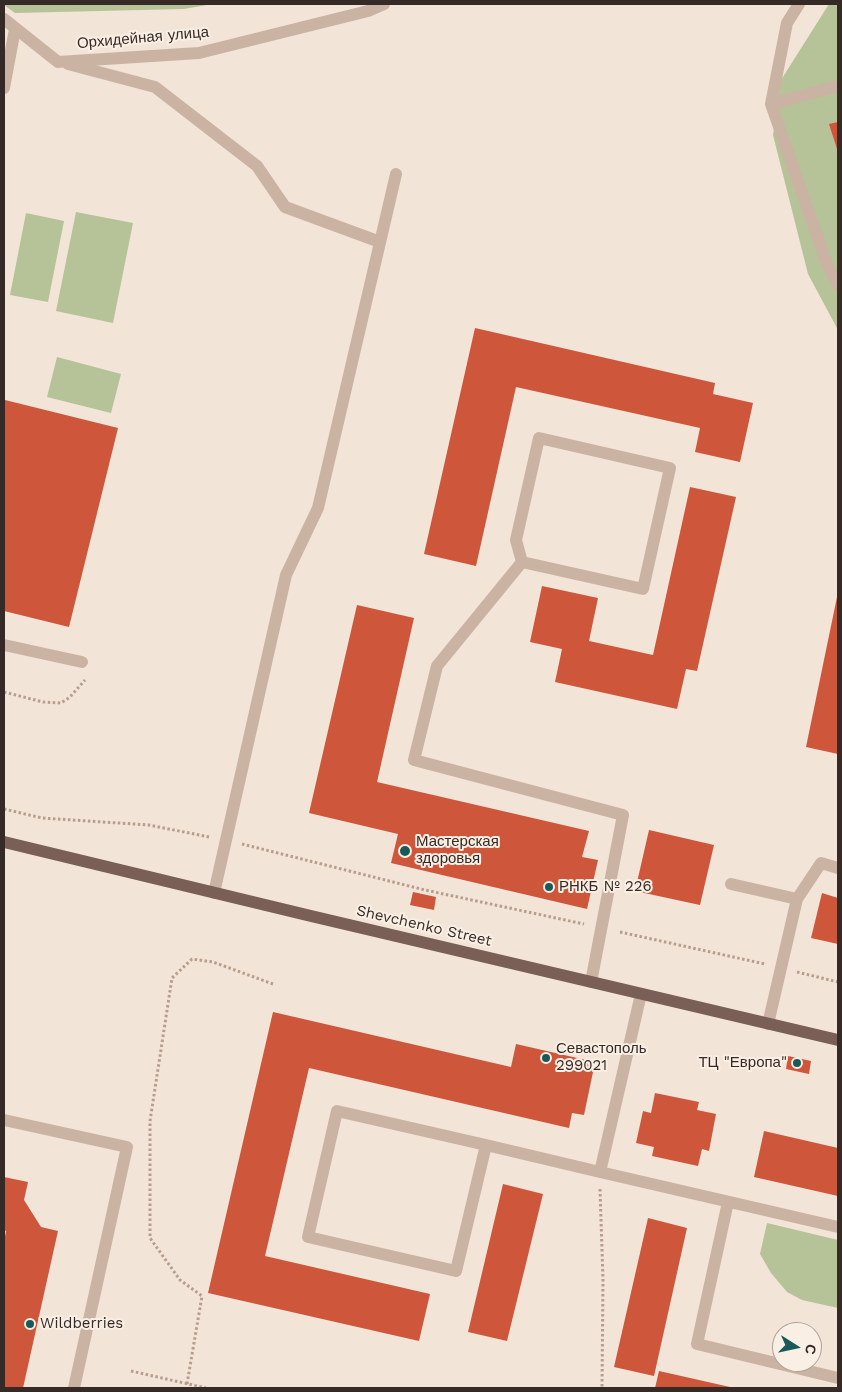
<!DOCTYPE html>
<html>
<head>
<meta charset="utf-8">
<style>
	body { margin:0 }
	#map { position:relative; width:842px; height:1392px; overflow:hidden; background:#f3e4d8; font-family:"Work Sans",sans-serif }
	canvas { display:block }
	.frame { position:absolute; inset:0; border:5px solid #362a26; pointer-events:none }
	.north { position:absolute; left:772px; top:1322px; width:50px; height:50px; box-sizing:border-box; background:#faefe4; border:1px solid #aca098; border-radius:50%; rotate:100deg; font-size:14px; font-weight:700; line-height:20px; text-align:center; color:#362a26 }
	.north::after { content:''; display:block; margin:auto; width:18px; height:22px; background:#19595a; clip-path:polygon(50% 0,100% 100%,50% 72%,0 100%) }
</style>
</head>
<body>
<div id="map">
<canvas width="842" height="1392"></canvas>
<div class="frame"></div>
<div class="north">С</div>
</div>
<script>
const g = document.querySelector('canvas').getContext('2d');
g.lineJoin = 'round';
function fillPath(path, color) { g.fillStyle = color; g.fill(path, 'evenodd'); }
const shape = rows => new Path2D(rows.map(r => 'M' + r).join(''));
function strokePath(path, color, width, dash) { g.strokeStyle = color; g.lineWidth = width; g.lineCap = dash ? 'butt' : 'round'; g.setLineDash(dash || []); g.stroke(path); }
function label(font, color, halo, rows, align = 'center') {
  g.font = font + ' "Work Sans",sans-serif'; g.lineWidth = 4; g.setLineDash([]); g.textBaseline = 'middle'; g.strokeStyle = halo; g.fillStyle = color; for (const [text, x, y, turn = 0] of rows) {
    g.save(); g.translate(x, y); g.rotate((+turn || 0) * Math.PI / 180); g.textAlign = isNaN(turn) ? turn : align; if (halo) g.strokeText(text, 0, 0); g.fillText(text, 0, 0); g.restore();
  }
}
fillPath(shape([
	[4,4,213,4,184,9,15,13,4,5],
	[829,4,838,4,838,330,808,274,773,135,781,80],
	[76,212,133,223,113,323,56,311],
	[26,213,64,221,48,302,10,295],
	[57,357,121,374,111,413,47,397],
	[767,1223,838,1240,838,1308,802,1300,787,1292,771,1273,760,1254]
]), '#b6c297');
fillPath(shape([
	[838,122,838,152,829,124],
	[475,328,715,383,713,394,753,403,740,462,695,452,700,428,516,387,476,566,424,554],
	[5,400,118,428,69,627,4,611],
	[690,487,736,497,697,671,686,669,677,709,555,682,562,649,530,642,542,586,598,598,589,641,653,655],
	[837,597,838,597,838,754,806,747],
	[357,605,414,618,377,782,589,831,582,857,598,860,587,909,391,863,398,834,309,813],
	[649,830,714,845,700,905,635,891],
	[413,892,436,897,434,910,410,905],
	[822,893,838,898,838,944,811,938],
	[273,1012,511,1067,516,1044,586,1060,593,1072,584,1115,572,1113,569,1128,309,1068,265,1256,430,1294,419,1341,208,1293],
	[788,1056,811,1061,809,1074,786,1069],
	[655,1093,699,1102,697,1110,716,1114,709,1151,702,1149,698,1166,652,1156,654,1147,636,1143,643,1111,651,1113],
	[764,1131,838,1148,838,1196,754,1177],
	[4,1177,28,1182,24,1200,41,1227,58,1231,23,1388,4,1388,4,1242,6,1231,4,1230],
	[503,1184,543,1194,507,1341,468,1332],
	[648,1218,687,1228,654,1376,614,1367],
	[659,1371,730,1387,730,1388,655,1388]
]), '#ce563b');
strokePath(shape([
	[4,692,43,702,61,703,70,697,85,680],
	[4,809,42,818,149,825,209,837],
	[242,844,425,890,584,924],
	[620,932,765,964],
	[797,972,838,982],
	[600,1189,603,1280,602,1388],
	[131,1371,206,1388],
	[187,1384,202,1296,180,1280,150,1238,150,1121,172,978,192,959,213,962,273,984]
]), '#b79d8d', 3, [2.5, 2.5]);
strokePath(shape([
	[799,4,787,23,771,104,827,264,838,285],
	[4,19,58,62,199,53,368,11,384,4],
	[68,64,155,87,257,166,285,207,380,242],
	[4,88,15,29],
	[771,104,838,86],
	[522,562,516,540,539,438,670,468,643,589,522,562,437,666,414,760,623,815,591,982],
	[4,645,82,662],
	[731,884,797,899,768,1024],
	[214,893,286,575,318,508,396,174],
	[797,899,821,863,838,868],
	[4,1120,127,1147,74,1388],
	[486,1145,456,1271,308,1237,337,1111,486,1145,600,1172,641,994],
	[600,1172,838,1227],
	[728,1202,697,1344,838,1378]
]), '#cbb3a3', 12);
strokePath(shape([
	[4,842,311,916,838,1040]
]), '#795f55', 12);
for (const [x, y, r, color] of [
	[405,851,6,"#19595a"],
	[549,887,5,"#19595a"],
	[546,1058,5,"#19595a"],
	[797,1063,5,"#19595a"],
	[30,1324,5,"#19595a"]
]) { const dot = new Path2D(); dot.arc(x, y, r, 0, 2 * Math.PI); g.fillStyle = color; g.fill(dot); strokePath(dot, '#faefe4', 2); }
label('15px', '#362a26', '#faefe4', [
	["Орхидейная улица",143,38,-5],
	["Shevchenko Street",424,926,13]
]);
label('15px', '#362a26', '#faefe4', [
	["Мастерская",416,842],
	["здоровья",416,859],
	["РНКБ № 226",559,887],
	["Севастополь",556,1049],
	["299021",556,1066],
	["ТЦ \"Европа\"",787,1063,"right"],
	["Wildberries",40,1324]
], 'left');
</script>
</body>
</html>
